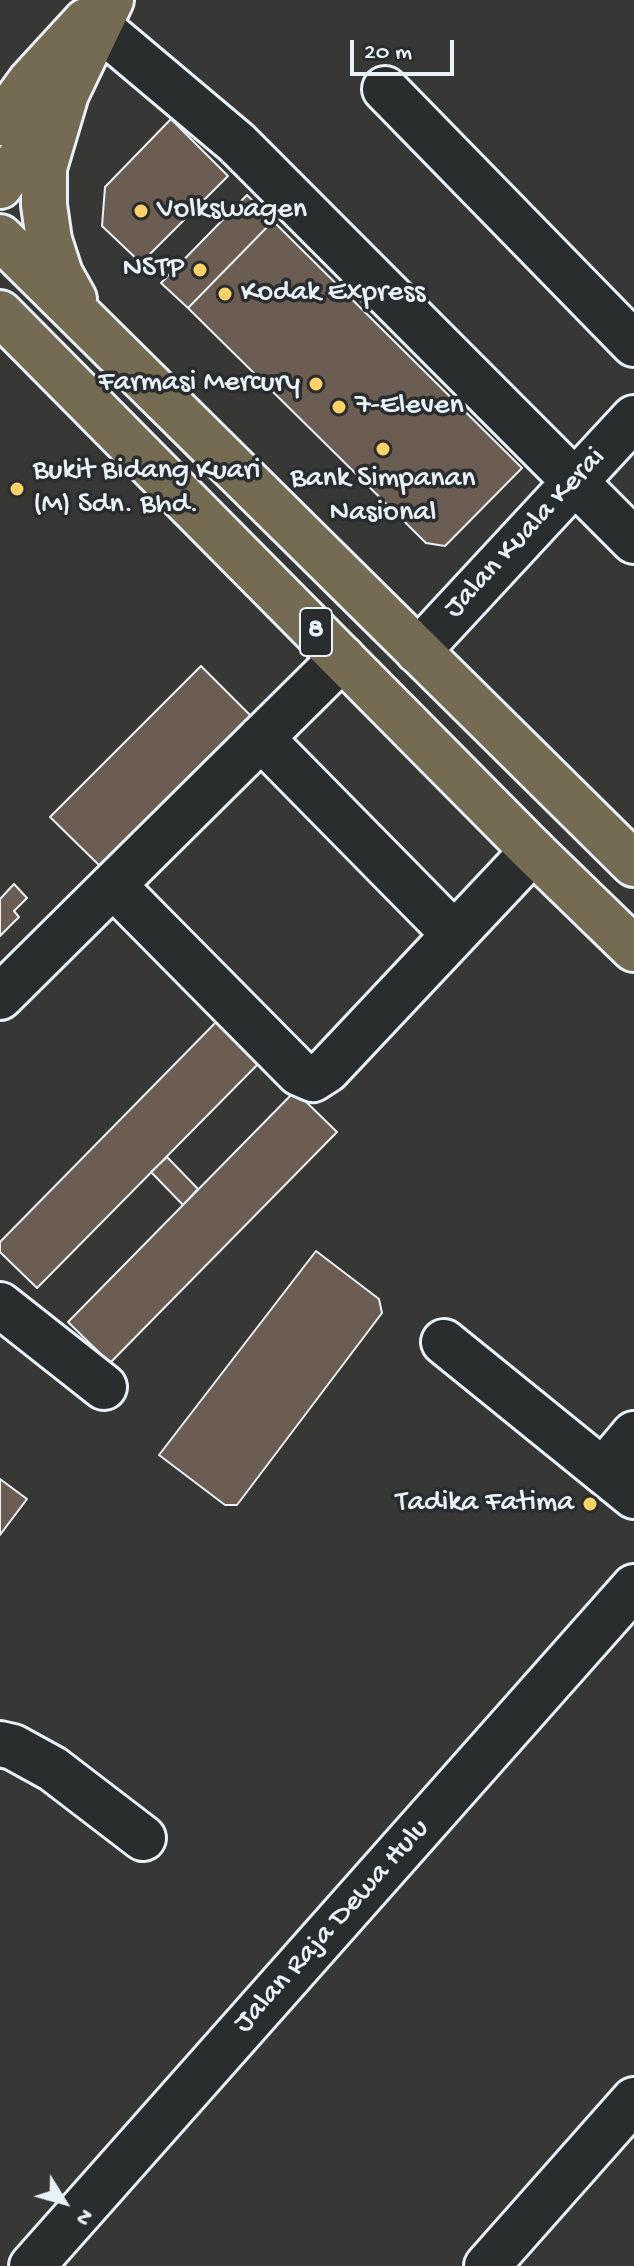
<!DOCTYPE html>
<html>
<head>
<meta charset="utf-8">
<style>
	body { margin:0 }
	#map { position:relative; width:634px; height:2266px; overflow:hidden; background:#373735; font-family:"Gochi Hand",sans-serif }
	canvas { display:block }
	.north { position:absolute; left:24px; top:2162px; width:80px; height:80px; -webkit-text-stroke:6px #2a2d2e; paint-order:stroke; rotate:127deg; font-size:22px; font-weight:700; line-height:32px; text-align:center; color:#e8f1f8 }
	.north::after { content:''; display:block; margin:auto; width:28px; height:36px; background:#e8f1f8; clip-path:polygon(50% 0,100% 100%,50% 72%,0 100%) }
	.scale { position:absolute; left:350px; top:40px; width:104px; height:36px; box-sizing:border-box; border:4px solid #e8f1f8; border-top:0; padding-left:10px; font-size:24px; line-height:28px; white-space:nowrap; color:#e8f1f8; -webkit-text-stroke:6px #2a2d2e; paint-order:stroke }
</style>
</head>
<body>
<div id="map">
<canvas width="634" height="2266"></canvas>
<div class="north">N</div>
<div class="scale">20 m</div>
</div>
<script>
const g = document.querySelector('canvas').getContext('2d');
g.lineJoin = 'round';
function fillPath(path, color) { g.fillStyle = color; g.fill(path, 'evenodd'); }
const shape = rows => new Path2D(rows.map(r => 'M' + r).join(''));
function strokePath(path, color, width, dash) { g.strokeStyle = color; g.lineWidth = width; g.lineCap = dash ? 'butt' : 'round'; g.setLineDash(dash || []); g.stroke(path); }
function label(font, color, halo, rows, align = 'center') {
  g.font = font + ' "Gochi Hand",sans-serif'; g.lineWidth = 7; g.setLineDash([]); g.textBaseline = 'middle'; g.strokeStyle = halo; g.fillStyle = color; for (const [text, x, y, turn = 0] of rows) {
    g.save(); g.translate(x, y); g.rotate((+turn || 0) * Math.PI / 180); g.textAlign = isNaN(turn) ? turn : align; if (halo) g.strokeText(text, 0, 0); g.fillText(text, 0, 0); g.restore();
  }
}
const building = shape([
	[171,119,228,176,141,263,102,226,105,187,171,119],
	[247,195,273,221,188,308,161,283,247,195],
	[273,221,522,468,445,546,426,543,188,308,273,221],
	[201,666,254,719,104,870,50,817,201,666],
	[14,884,27,898,14,911,19,917,0,936,0,899,14,884],
	[222,1016,264,1058,37,1288,0,1252,0,1242,222,1016],
	[295,1091,337,1132,110,1363,68,1322,295,1091],
	[167,1157,198,1189,183,1205,151,1172,167,1157],
	[316,1251,379,1299,382,1313,237,1505,225,1505,159,1455,316,1251],
	[0,1479,27,1499,0,1535,0,1479]
]);
fillPath(building, '#6c5d53');
strokePath(building, '#e8f1f8', 2);
const minor = shape([
	[98,26,237,143,634,541],
	[385,89,634,344],
	[418,651,634,418],
	[261,738,454,934],
	[113,885,299,1073,313,1079,327,1070,533,851],
	[0,997,342,658],
	[0,1305,104,1387],
	[444,1342,634,1496],
	[603,1471,634,1434],
	[0,1744,13,1747,53,1769,143,1838],
	[32,2266,634,1587],
	[487,2266,634,2100]
]);
const major = shape([
	[66,94,44,168,44,205,49,240,60,274,74,299],
	[0,123,30,82,86,21],
	[0,186,66,94,111,0],
	[0,237,634,864],
	[0,313,533,851,634,949]
]);
strokePath(minor, '#e8f1f8', 50);
strokePath(major, '#e8f1f8', 50);
strokePath(minor, '#2a2d2e', 44);
strokePath(major, '#746b52', 44);
for (const [x, y, r, color] of [
	[141,211,8,"#ffd166"],
	[200,270,8,"#ffd166"],
	[225,294,8,"#ffd166"],
	[316,384,8,"#ffd166"],
	[339,407,8,"#ffd166"],
	[383,449,8,"#ffd166"],
	[17,489,8,"#ffd166"],
	[590,1504,8,"#ffd166"]
]) { const dot = new Path2D(); dot.arc(x, y, r, 0, 2 * Math.PI); g.fillStyle = color; g.fill(dot); strokePath(dot, '#2a2d2e', 3); }
for (const [x, y, w] of [
	[316,632,32]
]) { const box = new Path2D(); box.roundRect(x - w / 2, y - 24, w, 48, 6); g.fillStyle = '#2a2d2e'; g.fill(box); strokePath(box, '#e8f1f8', 2); }
label('bold 28px', '#e8f1f8', null, [
	["8",316,632]
]);
label('30px', '#e8f1f8', '#2a2d2e', [
	["Volkswagen",157,211],
	["NSTP",184,270,"right"],
	["Kodak Express",241,294],
	["Farmasi Mercury",300,384,"right"],
	["7-Eleven",355,407],
	["Bukit Bidang Kuari",33,472],
	["(M) Sdn. Bhd.",33,506],
	["Bank Simpanan",383,480,"center"],
	["Nasional",383,514,"center"],
	["Tadika Fatima",574,1504,"right"]
], 'left');
label('30px', '#e8f1f8', '#2a2d2e', [
	["Jalan Kuala Kerai",526,534,-47],
	["Jalan Raja Dewa Hulu",333,1927,-48]
]);
</script>
</body>
</html>
